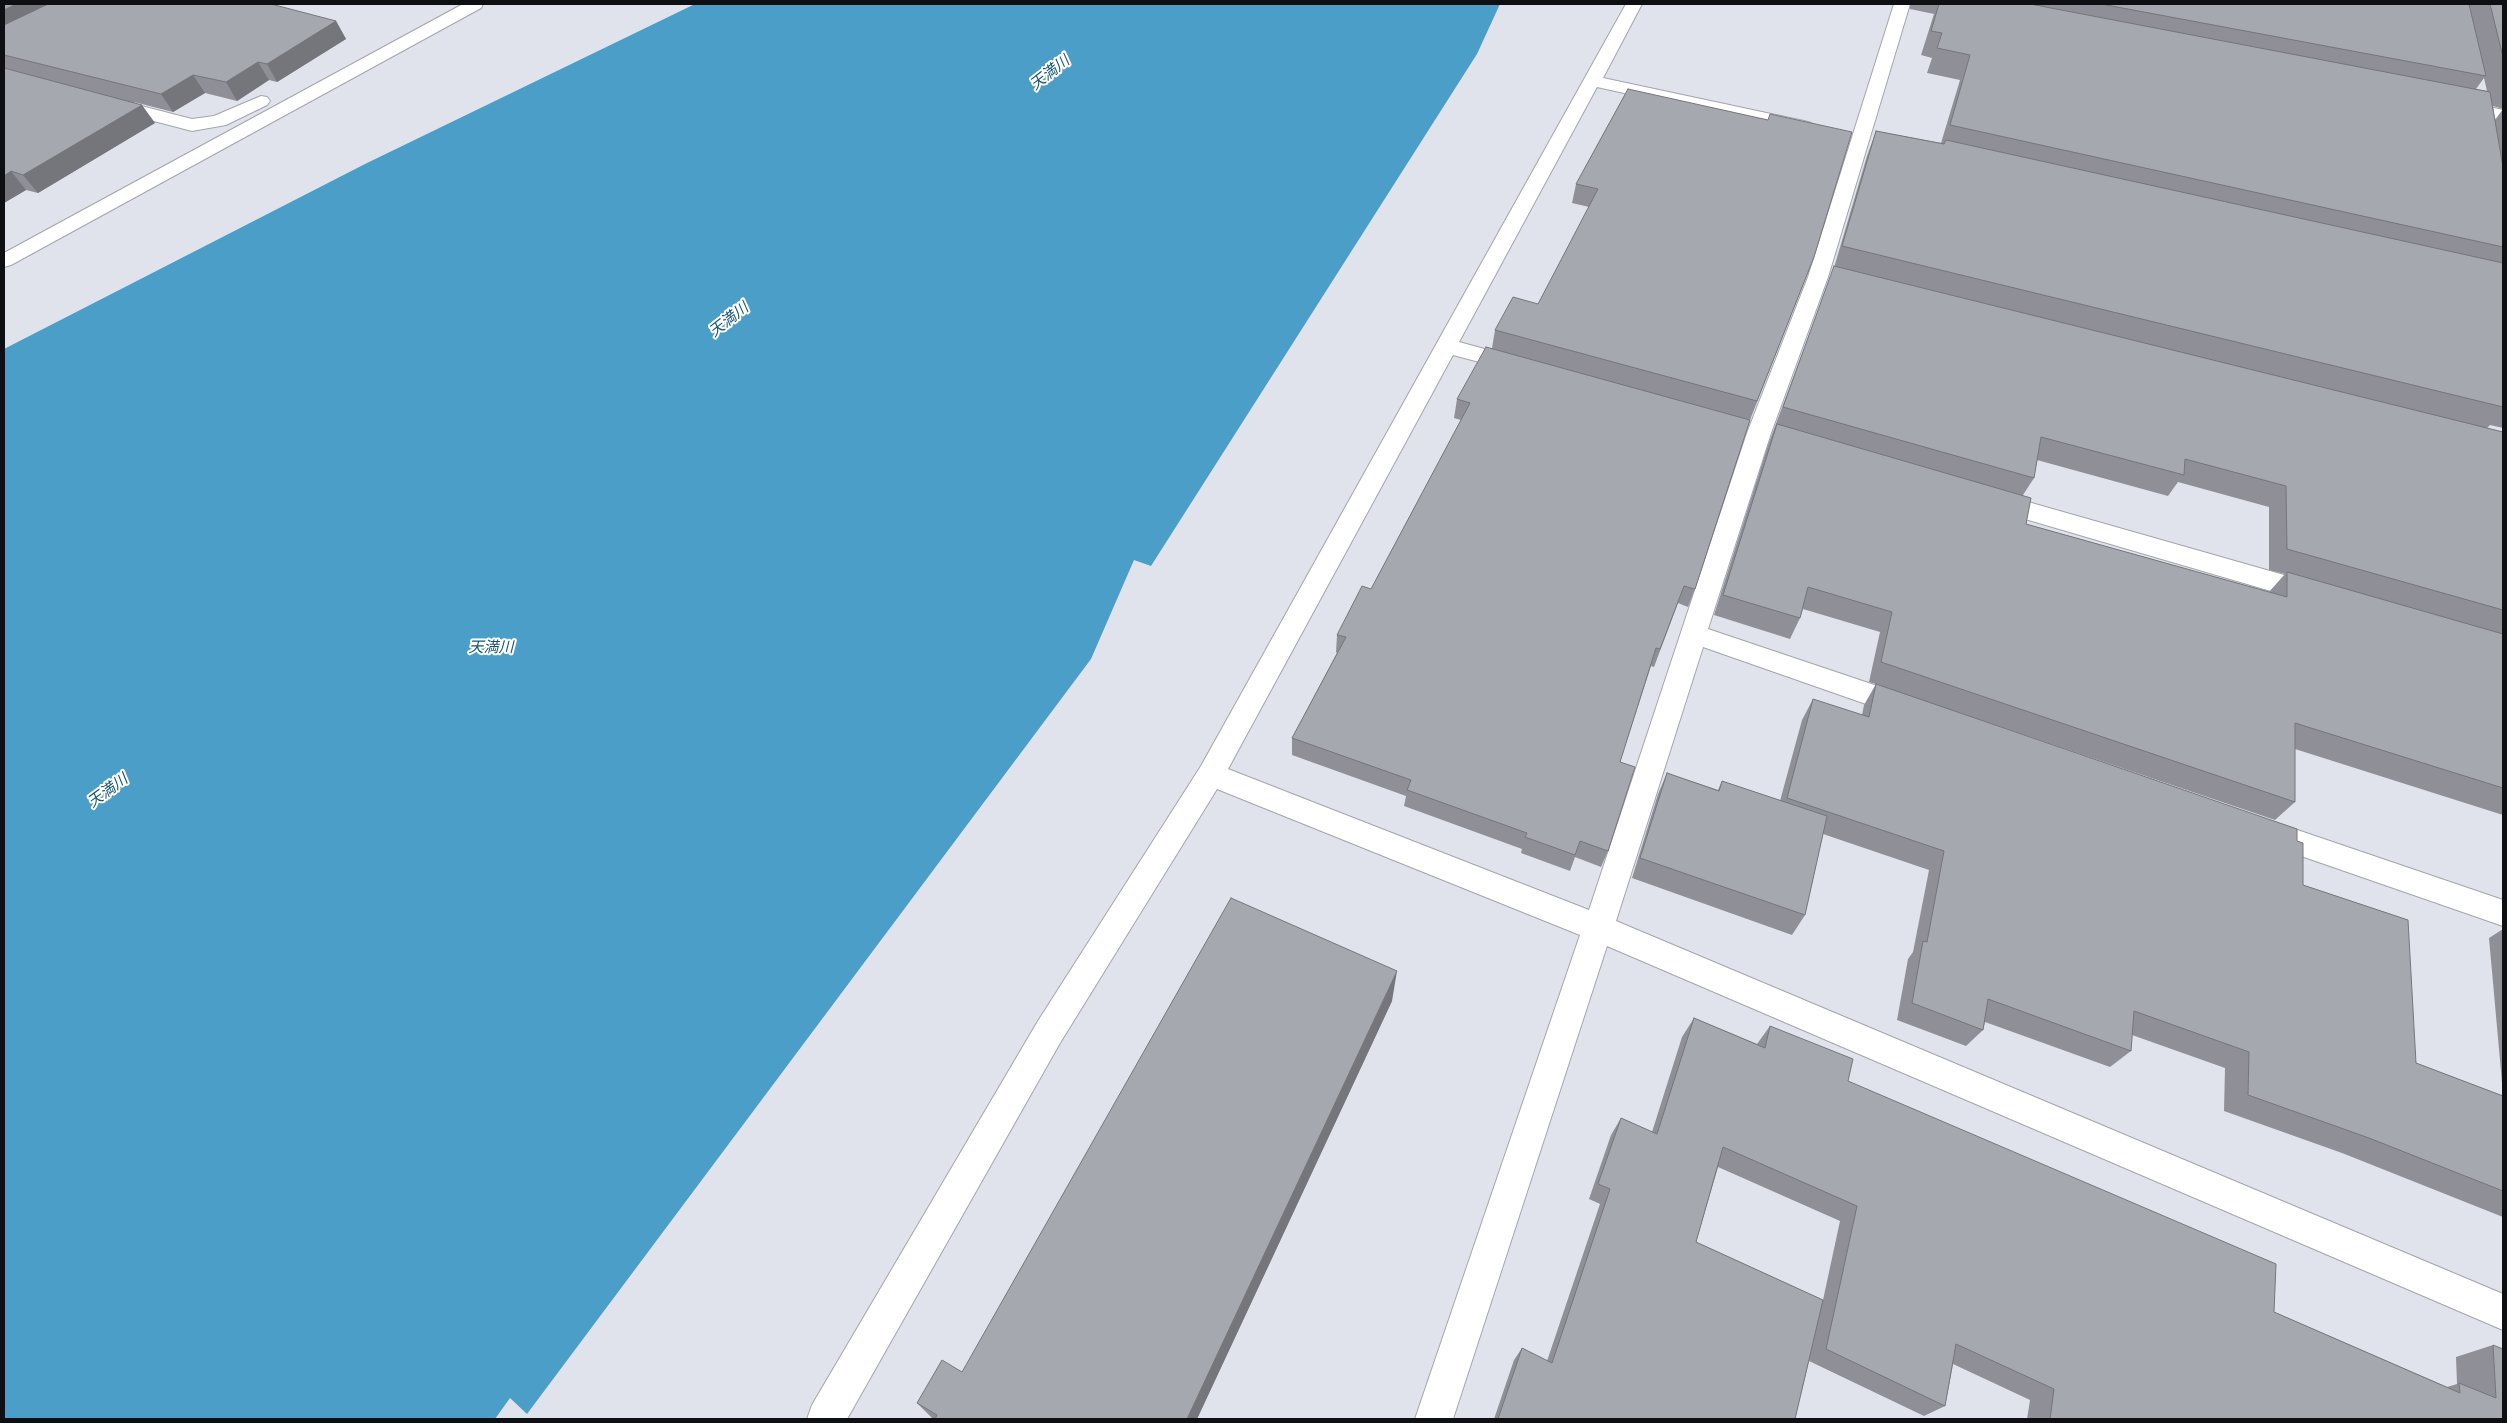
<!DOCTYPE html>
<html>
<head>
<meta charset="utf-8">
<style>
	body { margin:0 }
	#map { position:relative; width:2507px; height:1423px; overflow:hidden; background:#e1e3ec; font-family:Lora,serif }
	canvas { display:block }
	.frame { position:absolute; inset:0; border:5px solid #0e0f12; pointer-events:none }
</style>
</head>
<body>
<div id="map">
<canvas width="2507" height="1423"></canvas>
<div class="frame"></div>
</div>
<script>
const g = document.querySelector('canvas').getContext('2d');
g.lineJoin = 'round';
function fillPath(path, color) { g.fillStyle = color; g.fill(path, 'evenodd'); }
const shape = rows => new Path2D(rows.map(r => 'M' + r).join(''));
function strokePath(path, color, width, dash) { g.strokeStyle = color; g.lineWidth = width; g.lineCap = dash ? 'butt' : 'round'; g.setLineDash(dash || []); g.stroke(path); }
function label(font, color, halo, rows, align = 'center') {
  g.font = font + ' Lora,"Noto Sans JP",serif'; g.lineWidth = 4; g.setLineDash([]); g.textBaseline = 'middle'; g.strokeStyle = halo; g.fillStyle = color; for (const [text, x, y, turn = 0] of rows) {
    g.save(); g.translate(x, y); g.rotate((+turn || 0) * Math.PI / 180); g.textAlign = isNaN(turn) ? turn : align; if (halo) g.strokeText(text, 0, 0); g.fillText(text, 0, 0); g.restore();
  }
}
fillPath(shape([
	[695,4,1500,4,1477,54,1151,566,1134,560,1091,659,527,1414,510,1398,495,1419,4,1419,4,349,365,164]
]), '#4b9ec7');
const minor = shape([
	[463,4,483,4,481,8,11,265,4,267,4,253,463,4],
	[1626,4,1642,4,1603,78,1804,121,1811,123,1813,127,1811,131,1804,133,1597,87,1459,342,1525,360,1528,365,1525,370,1517,372,1453,355,1228,769,1589,910,1747,433,1808,277,1894,4,1910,4,1828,277,1771,433,1708,629,1916,699,1920,707,1916,715,1906,718,1703,647,1616,921,2503,1294,2503,1330,1607,946,1453,1419,1415,1419,1580,935,1217,789,1060,1043,847,1419,807,1419,812,1405,1038,1021,1201,766,1626,4],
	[261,96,267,97,270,101,267,105,226,125,192,131,108,109,105,105,108,101,114,99,192,119,214,116,261,96],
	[2458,100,2503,110,2503,120,2452,110,2449,106,2452,102,2458,100],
	[1993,492,2312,583,2321,586,2325,593,2321,600,2312,603,1984,507,1981,501,1984,495,1993,492],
	[2268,820,2503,900,2503,926,2258,841,2253,832,2258,823,2268,820]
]);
strokePath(minor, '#a3a5ad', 2);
fillPath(minor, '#fff');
fillPath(shape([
	[4,4,336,21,346,39,277,82,269,80,237,101,205,93,173,112,134,102,155,123,38,193,26,190,4,203],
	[1910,4,2503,4,2503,428,2490,425,2487,428,2503,432,2503,815,2295,749,2295,802,2275,820,1948,709,2297,841,2303,885,2416,1063,2503,1096,2503,1217,2342,1153,2224,1111,2225,1068,2132,1035,2131,1051,2110,1067,1985,1022,1983,1030,1966,1046,1897,1020,1908,959,1913,952,1929,870,1823,834,1805,915,1792,935,1632,878,1658,794,1667,773,1718,790,1722,781,1780,801,1802,720,1813,699,1862,715,1864,705,1876,684,1869,682,1880,632,1803,609,1800,618,1790,639,1714,615,1768,445,1833,271,1867,156,1876,131,1941,143,1960,80,1927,73,1932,58,1921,55,1934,14,1910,9],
	[2484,78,2487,91,2476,89],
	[2493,106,2503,109,2495,120],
	[2037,460,2168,496,2178,482,2269,507,2269,570,2285,574,2269,592,2026,524,2023,495,2034,478],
	[1628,89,1814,257,1750,420,1695,589,1688,607,1678,603,1654,667,1651,666,1620,762,1608,851,1601,867,1575,857,1570,871,1521,853,1522,849,1404,806,1406,796,1292,755,1292,738,1337,653,1336,652,1337,635,1371,589,1461,420,1454,418,1457,399,1492,348,1495,330,1538,304,1589,207,1572,203,1576,184],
	[2503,929,2503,1094,2489,938],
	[1392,1001,1197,1419,933,1419,917,1403,962,1372],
	[1694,1018,1757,1044,1770,1026,1848,1081,2274,1312,2447,1387,2457,1384,2456,1357,2493,1345,2503,1419,2027,1419,2030,1400,1953,1364,1945,1406,1924,1416,1809,1361,1795,1419,1494,1419,1514,1360,1522,1348,1547,1361,1600,1204,1589,1199,1611,1135,1621,1118,1652,1132,1682,1037],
	[1718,1167,1840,1221,1823,1300,1696,1242]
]), '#8f9097');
fillPath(shape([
	[16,4,63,4,4,35,4,10],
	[336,21,346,39,277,82,267,64],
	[258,62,269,80,237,101,226,82],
	[193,75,205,93,173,112,161,94],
	[142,105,155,123,38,193,23,175],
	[11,171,26,190,4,203,4,176],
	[1397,971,1392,1001,1197,1419,1187,1419]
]), '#74767b');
const building = shape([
	[4,4,16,4,4,10,4,4],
	[48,4,271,4,336,21,267,64,258,62,226,82,193,75,161,94,4,55,4,25,48,4],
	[1939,4,2030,4,2490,92,2503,167,2503,247,1950,125,1970,55,1937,48,1942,33,1931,31,1939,4],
	[2101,4,2469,4,2486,76,2101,4],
	[2490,4,2503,4,2503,57,2490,4],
	[4,68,142,105,23,175,11,171,4,176,4,68],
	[1628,89,1768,120,1770,114,1852,132,1814,257,1757,401,1495,330,1513,297,1538,304,1598,189,1576,184,1628,89],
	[1876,131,1944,144,1946,140,2503,263,2503,407,1842,246,1876,131],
	[1834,266,2503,432,2503,610,2287,549,2286,486,2185,459,2184,475,2041,437,2034,478,1783,407,1834,266],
	[1486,347,1750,420,1695,589,1684,586,1660,649,1656,648,1620,762,1635,767,1608,851,1580,841,1575,855,1525,837,1527,833,1407,790,1411,780,1292,738,1346,637,1337,635,1362,586,1371,589,1470,403,1457,399,1486,347],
	[1777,424,2031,498,2026,524,2287,597,2287,572,2503,634,2503,788,2295,723,2295,802,1881,662,1892,612,1808,587,1800,618,1723,595,1777,424],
	[1876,684,2297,829,2297,841,2303,843,2303,885,2408,920,2416,1063,2503,1096,2503,1191,2369,1138,2248,1095,2249,1052,2134,1011,2131,1051,1988,999,1983,1030,1912,1003,1923,941,1927,942,1944,851,1787,798,1813,699,1869,717,1876,684],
	[1667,773,1719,791,1722,781,1827,816,1805,915,1640,858,1667,773],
	[1231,898,1397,971,1187,1419,935,1419,937,1415,917,1403,942,1360,962,1372,1231,898],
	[1694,1018,1765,1048,1770,1026,1853,1059,1848,1081,2276,1264,2274,1312,2460,1393,2459,1383,2496,1398,2493,1345,2503,1349,2503,1419,2050,1419,2054,1389,1956,1344,1945,1406,1826,1349,1857,1206,1723,1147,1696,1242,1823,1300,1795,1419,1498,1419,1522,1348,1552,1363,1610,1189,1598,1184,1621,1118,1657,1134,1694,1018]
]);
fillPath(building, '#a6a8b0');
strokePath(building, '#74767b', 1);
label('italic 15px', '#155673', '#fff', [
	["天満川",1050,73,-38],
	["天満川",729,320,-38],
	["天満川",491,648],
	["天満川",108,791,-36]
]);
</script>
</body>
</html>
